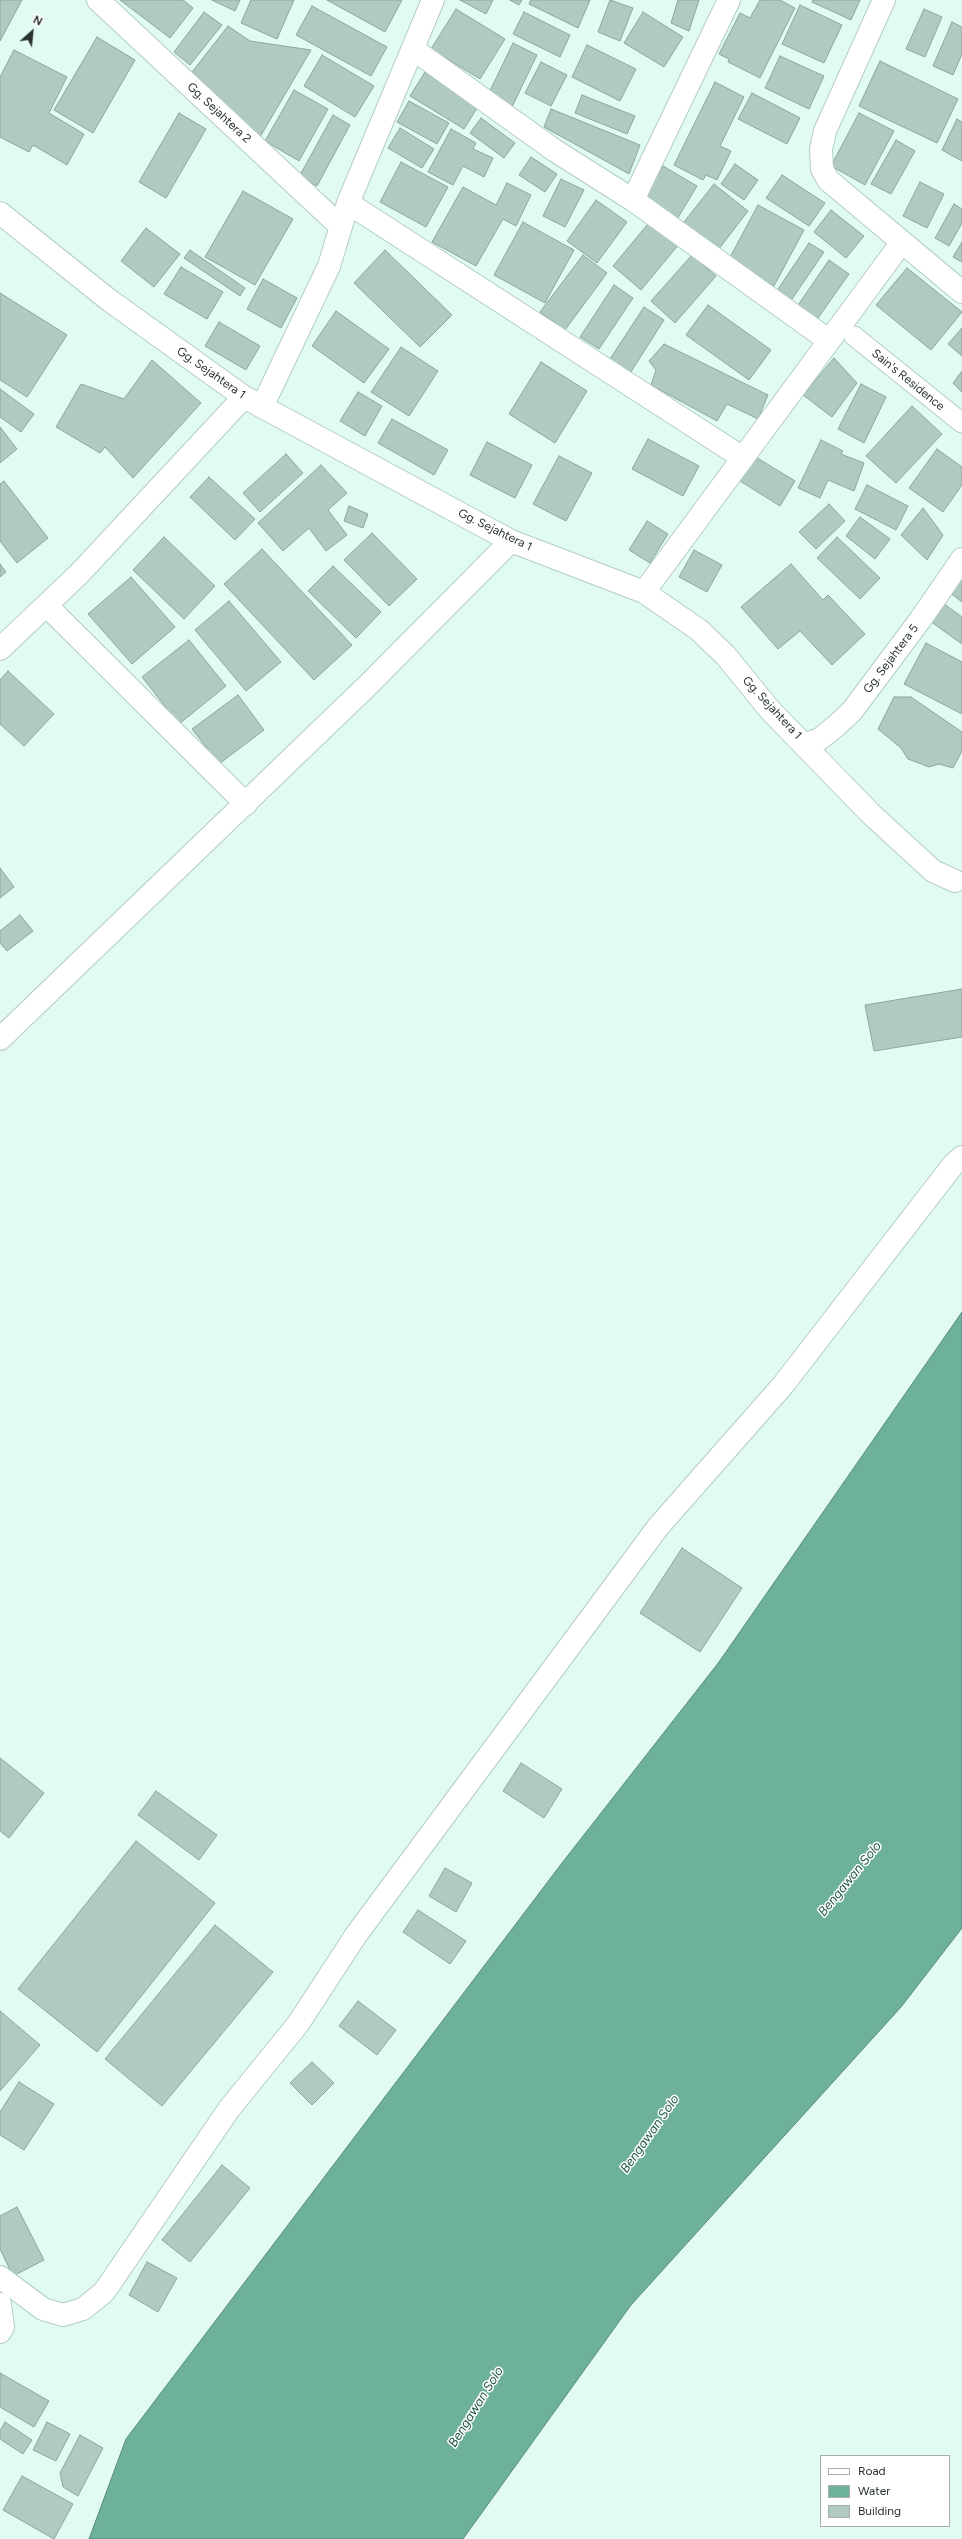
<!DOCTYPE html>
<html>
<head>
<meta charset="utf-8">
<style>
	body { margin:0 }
	#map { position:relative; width:962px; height:2539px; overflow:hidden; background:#e1fbf2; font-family:Figtree,sans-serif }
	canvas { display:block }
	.legend { position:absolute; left:820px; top:2455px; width:130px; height:72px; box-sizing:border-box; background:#fff; border:1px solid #a9adac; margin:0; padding:5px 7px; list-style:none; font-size:12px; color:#28322f }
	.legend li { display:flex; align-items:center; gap:8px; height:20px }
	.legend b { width:20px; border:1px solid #a9adac }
	.north { position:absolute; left:12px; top:12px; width:40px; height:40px; -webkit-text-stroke:3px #fff; paint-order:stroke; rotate:27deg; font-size:11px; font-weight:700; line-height:16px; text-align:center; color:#28322f }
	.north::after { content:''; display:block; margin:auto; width:14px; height:18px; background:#28322f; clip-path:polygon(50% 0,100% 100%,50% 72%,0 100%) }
</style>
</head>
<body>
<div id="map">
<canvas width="962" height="2539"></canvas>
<ul class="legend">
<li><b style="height:5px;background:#fff"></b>Road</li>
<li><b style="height:11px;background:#6db19c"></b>Water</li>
<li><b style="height:11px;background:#b1cac1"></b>Building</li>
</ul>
<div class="north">N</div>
</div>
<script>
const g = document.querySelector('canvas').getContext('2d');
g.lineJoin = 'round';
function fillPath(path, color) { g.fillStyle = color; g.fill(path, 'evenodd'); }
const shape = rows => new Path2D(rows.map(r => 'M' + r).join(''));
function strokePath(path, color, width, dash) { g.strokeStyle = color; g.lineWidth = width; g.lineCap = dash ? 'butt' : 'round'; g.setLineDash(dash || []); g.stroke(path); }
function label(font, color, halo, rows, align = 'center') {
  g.font = font + ' Figtree,sans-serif'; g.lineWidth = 3; g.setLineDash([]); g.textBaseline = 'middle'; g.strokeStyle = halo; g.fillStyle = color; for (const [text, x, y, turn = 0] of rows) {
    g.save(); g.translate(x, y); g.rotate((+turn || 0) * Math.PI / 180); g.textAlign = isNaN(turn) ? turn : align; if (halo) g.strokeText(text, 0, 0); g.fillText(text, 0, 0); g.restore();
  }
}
const water = shape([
	[962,1312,962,1928,901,2007,631,2305,463,2539,89,2539,126,2439,562,1863,719,1662,962,1312]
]);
fillPath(water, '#6db19c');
strokePath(water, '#588b7b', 1);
const building = shape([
	[0,0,22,0,0,41,0,0],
	[120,0,183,0,193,8,170,38,120,0],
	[212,0,240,0,235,11,212,0],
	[251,0,294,0,277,39,241,23,251,0],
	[327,0,402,0,385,32,327,0],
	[460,0,493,0,486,14,460,0],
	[510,0,522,0,519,5,510,0],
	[531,0,590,0,578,28,529,4,531,0],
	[610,0,633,8,620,41,598,32,610,0],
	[678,0,699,0,689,31,671,23,678,0],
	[760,0,780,0,795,8,760,78,728,62,729,59,719,54,740,13,750,18,760,0],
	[813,0,860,0,851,20,812,2,813,0],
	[800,5,842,25,824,63,782,44,800,5],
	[312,6,387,47,371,76,296,35,312,6],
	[456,9,505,39,480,79,431,49,456,9],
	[924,9,942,17,925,57,906,49,924,9],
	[204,12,222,25,190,65,174,52,204,12],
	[524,12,570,35,560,57,513,34,524,12],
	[643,12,683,37,664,67,624,43,643,12],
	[952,22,962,27,962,54,953,75,933,66,952,22],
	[228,26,250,41,311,50,260,137,192,72,228,26],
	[97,37,135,60,93,133,54,110,97,37],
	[513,43,537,55,512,107,488,95,513,43],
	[587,45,636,69,620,101,572,77,587,45],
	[14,50,67,77,49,113,84,134,67,165,33,145,29,152,0,137,0,77,14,50],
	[322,55,374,86,355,117,304,86,322,55],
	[780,56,824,76,809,109,765,88,780,56],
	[880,61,958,99,937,143,859,106,880,61],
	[541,62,567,75,551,106,525,93,541,62],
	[425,72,479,105,464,129,410,96,425,72],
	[715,82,744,97,720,146,731,151,717,180,706,175,703,180,674,165,715,82],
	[294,90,328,109,299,161,265,141,294,90],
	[752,93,800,118,787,144,738,119,752,93],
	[582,95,635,116,627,134,575,113,582,95],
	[409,101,449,123,437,144,397,122,409,101],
	[551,109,640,145,629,174,544,127,551,109],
	[179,113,206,129,166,198,139,182,179,113],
	[859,113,894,131,865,185,831,166,859,113],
	[333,115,350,125,317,186,299,177,333,115],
	[481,118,515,143,504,158,470,133,481,118],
	[957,119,962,122,962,161,942,150,957,119],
	[400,128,434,149,422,168,388,148,400,128],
	[451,129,476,143,473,149,493,158,484,177,463,166,453,185,428,172,451,129],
	[896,140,915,151,891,194,871,184,896,140],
	[531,157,557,174,545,192,519,175,531,157],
	[401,162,448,187,426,227,380,202,401,162],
	[735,164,758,180,744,200,721,184,735,164],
	[663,166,697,186,676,221,642,201,663,166],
	[782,175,825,203,809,226,766,198,782,175],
	[561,179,584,190,565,227,543,216,561,179],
	[920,182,944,194,927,228,903,216,920,182],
	[507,183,531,195,516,226,503,219,476,266,432,242,463,187,496,205,507,183],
	[714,184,748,211,715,254,680,227,714,184],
	[243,191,293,219,255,285,205,257,243,191],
	[596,200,627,222,597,263,567,241,596,200],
	[954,204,962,209,962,223,949,246,935,238,954,204],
	[758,205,804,230,774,286,728,261,758,205],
	[831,210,864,236,846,258,814,232,831,210],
	[652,219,680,243,641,290,613,266,652,219],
	[523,222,574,250,545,303,494,275,523,222],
	[146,228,180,254,154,287,121,261,146,228],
	[962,242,962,262,953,257,962,242],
	[809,243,824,252,790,302,776,292,809,243],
	[190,250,245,288,240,296,184,258,190,250],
	[385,250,452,315,420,347,354,283,385,250],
	[583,255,607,273,565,330,540,312,583,255],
	[692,255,716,276,675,323,651,301,692,255],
	[829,260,849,274,816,321,796,308,829,260],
	[181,267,223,292,207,319,164,294,181,267],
	[907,268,962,312,931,350,876,305,907,268],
	[263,279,297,298,281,328,247,309,263,279],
	[614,285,633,298,599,349,580,337,614,285],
	[0,293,67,335,27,397,0,380,0,293],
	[708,305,771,350,749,380,686,335,708,305],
	[644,307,664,320,629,375,608,362,644,307],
	[336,311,389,349,364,383,312,346,336,311],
	[219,322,260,346,246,370,205,346,219,322],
	[962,328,962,356,948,344,962,328],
	[664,344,768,395,758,419,727,404,717,421,651,385,656,370,649,361,664,344],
	[401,347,438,371,409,416,371,392,401,347],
	[834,358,857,383,832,417,803,395,834,358],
	[152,360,201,403,133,478,105,447,100,453,56,427,81,384,124,399,152,360],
	[541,362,587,391,555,443,509,414,541,362],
	[962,371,962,392,953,383,962,371],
	[861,384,886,397,864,443,838,429,861,384],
	[0,389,34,414,21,432,0,417,0,389],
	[358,392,382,406,365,436,340,421,358,392],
	[912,406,942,434,896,483,866,456,912,406],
	[392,419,448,450,434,475,378,443,392,419],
	[0,427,17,449,0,463,0,427],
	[648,439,699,466,683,496,632,469,648,439],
	[821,440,843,451,841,454,864,463,854,491,828,480,820,498,798,488,821,440],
	[487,442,532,465,515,498,470,475,487,442],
	[937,449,962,467,962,485,943,512,909,488,937,449],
	[286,454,303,473,260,512,243,493,286,454],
	[559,456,592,473,566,521,533,504,559,456],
	[754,456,795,481,780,506,740,481,754,456],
	[321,465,347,493,328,510,347,535,326,551,309,528,283,551,258,523,321,465],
	[209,477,255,519,235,540,190,497,209,477],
	[4,481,48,538,17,563,0,541,0,484,4,481],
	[867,485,908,506,896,530,855,509,867,485],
	[829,504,845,521,816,549,799,532,829,504],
	[349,506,368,514,363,528,344,521,349,506],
	[923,508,943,535,927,560,901,535,923,508],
	[860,517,890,539,875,559,846,536,860,517],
	[647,521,668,534,650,563,629,550,647,521],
	[372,533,417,579,389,606,344,560,372,533],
	[164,537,215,586,184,619,133,570,164,537],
	[837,537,880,578,860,599,817,558,837,537],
	[262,549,352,645,314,680,224,584,262,549],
	[694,550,722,565,707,592,679,577,694,550],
	[0,564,6,572,0,577,0,564],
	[791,564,823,600,828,595,865,634,832,665,800,631,778,649,741,607,791,564],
	[333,566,381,612,356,638,308,591,333,566],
	[962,576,962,602,949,592,962,576],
	[131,577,175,627,132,664,88,614,131,577],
	[229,601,281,662,246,691,195,630,229,601],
	[943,603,962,617,962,644,930,621,943,603],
	[189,640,226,686,179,724,142,677,189,640],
	[926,643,962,662,962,714,904,684,926,643],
	[8,671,54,714,24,746,0,724,0,680,8,671],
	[238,695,264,730,219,764,192,729,238,695],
	[894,697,911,697,962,732,962,751,953,768,939,764,929,767,908,759,901,748,878,729,894,697],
	[0,868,14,887,0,898,0,868],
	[20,915,33,931,7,951,0,943,0,931,20,915],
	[962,989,962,1037,874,1051,865,1005,962,989],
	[682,1548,742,1588,700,1652,640,1613,682,1548],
	[0,1758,44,1793,9,1838,0,1831,0,1758],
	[521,1763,562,1789,544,1818,503,1791,521,1763],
	[156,1791,217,1835,199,1860,138,1815,156,1791],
	[136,1841,215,1903,97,2052,18,1989,136,1841],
	[445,1868,472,1883,456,1912,429,1896,445,1868],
	[418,1910,466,1941,450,1964,403,1932,418,1910],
	[215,1925,273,1972,162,2106,105,2059,215,1925],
	[358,2001,396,2030,377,2055,339,2026,358,2001],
	[0,2011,40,2045,0,2091,0,2011],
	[312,2062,334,2083,312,2105,290,2083,312,2062],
	[19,2082,54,2104,24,2150,0,2135,0,2112,19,2082],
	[222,2165,250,2188,190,2262,162,2240,222,2165],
	[17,2207,44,2260,13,2276,0,2249,0,2216,17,2207],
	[147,2262,177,2278,158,2312,129,2295,147,2262],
	[0,2373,49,2401,34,2427,0,2407,0,2373],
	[5,2422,32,2440,23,2454,0,2439,0,2431,5,2422],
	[47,2422,70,2434,56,2461,33,2450,47,2422],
	[80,2435,103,2448,78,2496,63,2487,60,2473,80,2435],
	[22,2476,73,2504,54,2539,3,2510,22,2476]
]);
fillPath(building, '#b1cac1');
strokePath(building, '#8da59d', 1);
const service = shape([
	[854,336,962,423]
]);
const minor = shape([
	[98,0,340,226],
	[884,0,825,131,821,149,822,169,828,180,962,292],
	[413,49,554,150,633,200,828,340],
	[633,200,729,0],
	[348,203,743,458],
	[0,213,109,300,244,397,511,541,644,592,699,630,726,656,770,710,870,813,933,871,955,881],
	[262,407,329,266,348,203,433,0],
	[644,592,902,242],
	[47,606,246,804],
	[0,649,79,574,244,397],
	[806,744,820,739,836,726,852,711,920,620,962,559],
	[0,1039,366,687,511,541],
	[0,2277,43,2309,63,2315,83,2309,104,2292,229,2109,298,2024,356,1935,658,1527,783,1385,953,1165,962,1157],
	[0,2304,3,2327,0,2332]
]);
strokePath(service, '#b4cdc4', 21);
strokePath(minor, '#b4cdc4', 24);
strokePath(service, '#fff', 19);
strokePath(minor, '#fff', 22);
label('12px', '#28322f', '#fff', [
	["Gg. Sejahtera 2",219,113,43],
	["Gg. Sejahtera 1",211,373,35],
	["Sain's Residence",908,380,39],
	["Gg. Sejahtera 1",495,530,26],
	["Gg. Sejahtera 5",891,659,-53],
	["Gg. Sejahtera 1",772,708,47]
]);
label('italic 13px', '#215849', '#fff', [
	["Bengawan Solo",850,1879,-51],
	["Bengawan Solo",650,2134,-55],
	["Bengawan Solo",476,2407,-58]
]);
</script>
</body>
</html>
